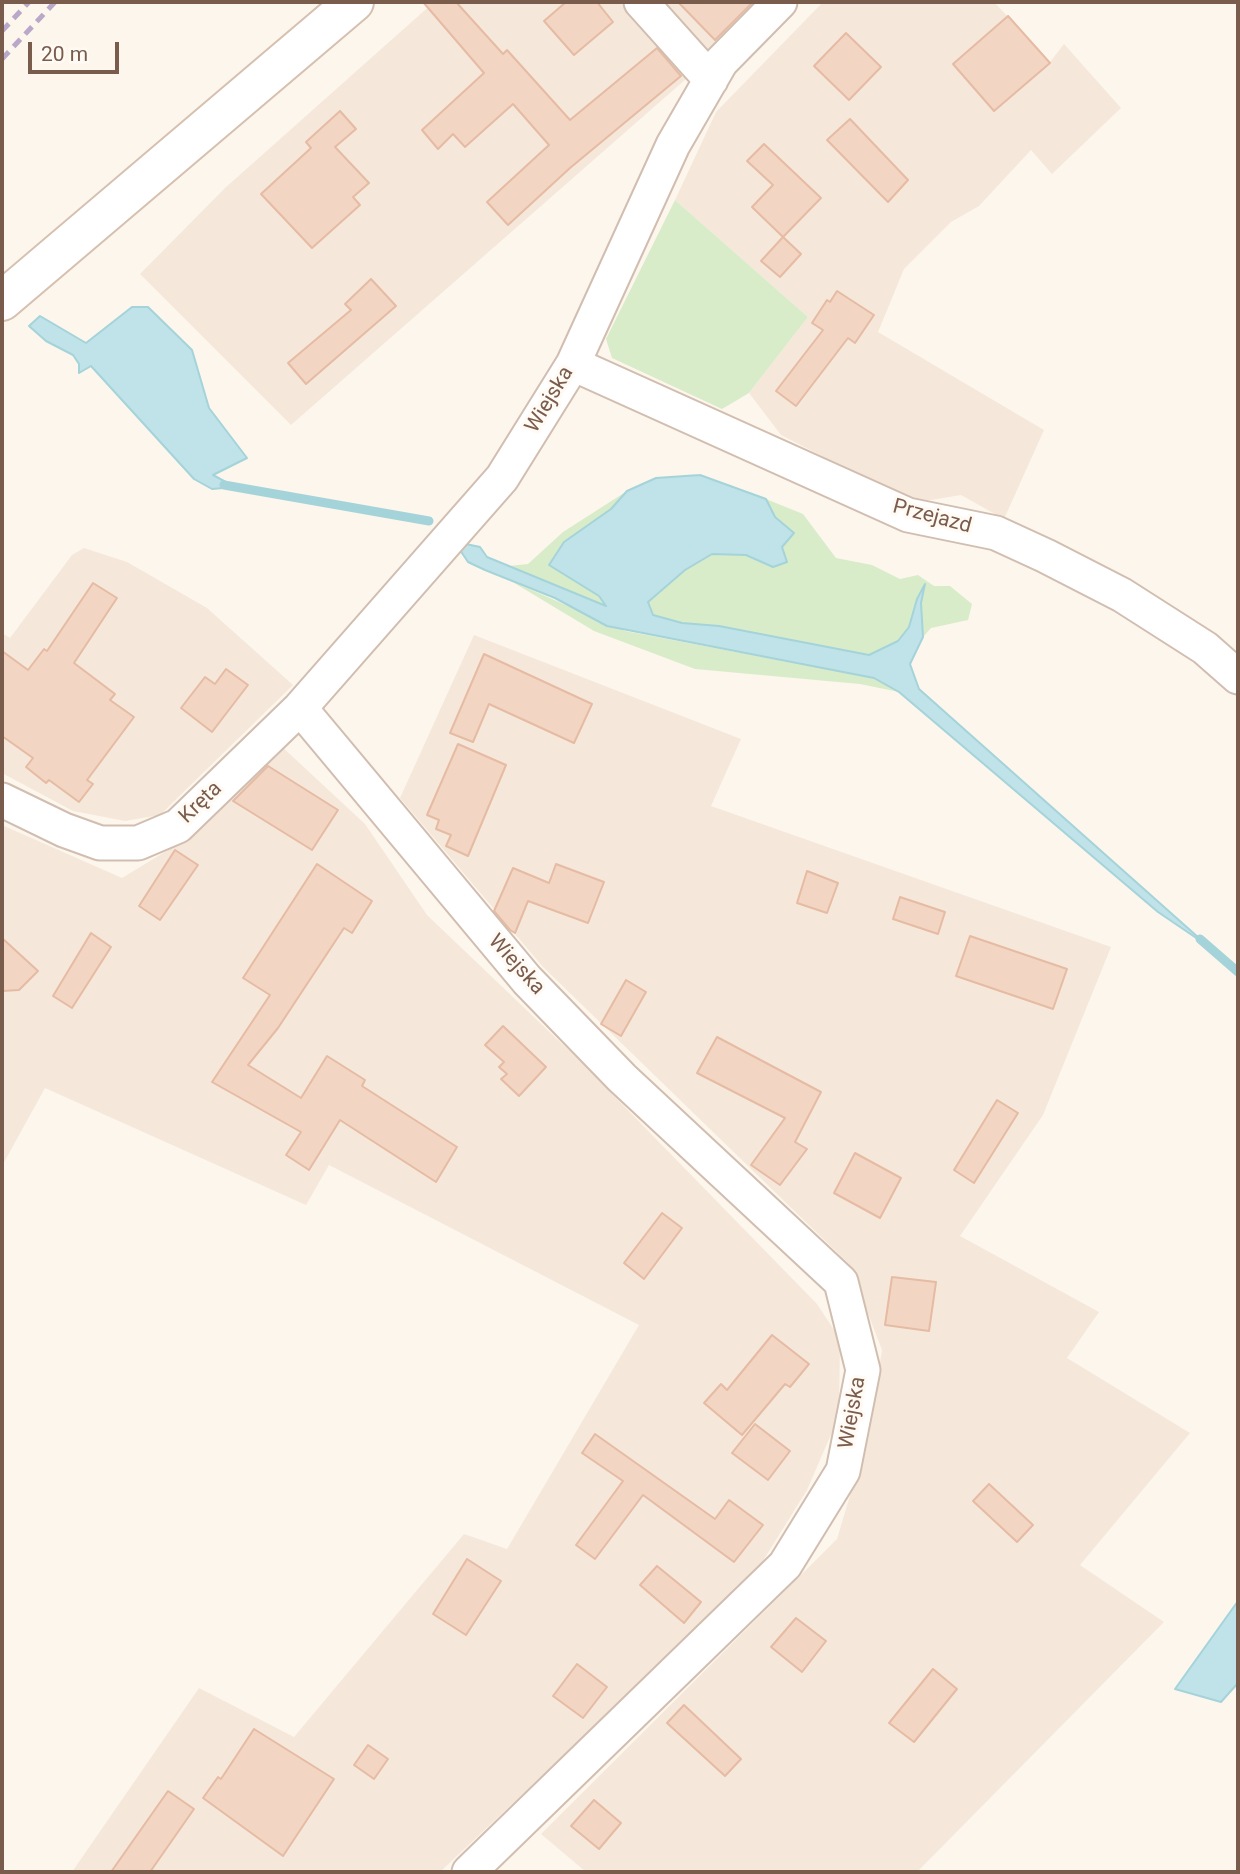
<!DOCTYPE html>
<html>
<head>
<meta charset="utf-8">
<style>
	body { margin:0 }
	#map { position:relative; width:1240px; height:1874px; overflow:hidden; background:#fdf6ec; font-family:Roboto,sans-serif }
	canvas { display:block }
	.frame { position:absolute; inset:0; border:4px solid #7a5c4d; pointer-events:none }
	.scale { position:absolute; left:28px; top:42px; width:91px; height:32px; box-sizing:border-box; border:4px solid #7a5c4d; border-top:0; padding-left:9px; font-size:21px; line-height:24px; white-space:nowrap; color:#7a5c4d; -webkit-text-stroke:5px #fffaf3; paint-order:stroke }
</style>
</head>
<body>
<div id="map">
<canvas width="1240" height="1874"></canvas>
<div class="frame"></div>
<div class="scale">20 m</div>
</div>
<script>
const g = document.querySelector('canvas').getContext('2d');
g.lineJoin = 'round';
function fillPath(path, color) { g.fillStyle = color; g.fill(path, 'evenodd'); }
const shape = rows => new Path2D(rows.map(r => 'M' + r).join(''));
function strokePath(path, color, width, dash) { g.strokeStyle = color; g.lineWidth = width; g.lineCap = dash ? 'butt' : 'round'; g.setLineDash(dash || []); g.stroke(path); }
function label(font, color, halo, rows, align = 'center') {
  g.font = font + ' Roboto,sans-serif'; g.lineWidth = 6; g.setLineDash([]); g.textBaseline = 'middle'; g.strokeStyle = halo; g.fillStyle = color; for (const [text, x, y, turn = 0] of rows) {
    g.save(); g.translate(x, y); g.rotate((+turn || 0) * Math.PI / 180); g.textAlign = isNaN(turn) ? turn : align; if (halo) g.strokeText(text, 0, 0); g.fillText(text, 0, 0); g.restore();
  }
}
fillPath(shape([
	[434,2,620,2,686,79,291,425,140,274,225,188],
	[664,2,753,2,706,52],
	[823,2,994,2,1050,62,1064,44,1121,108,1052,174,1031,150,979,206,951,222,904,269,878,332,1044,430,1004,519,961,495,913,503,781,435,749,393,808,317,675,200,716,112],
	[84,548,127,562,207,608,293,685,160,815,125,821,73,811,2,773,2,633,10,638,72,555],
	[474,635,741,739,711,806,1111,947,1043,1115,960,1236,1099,1312,1067,1358,1190,1433,1080,1565,1164,1622,917,1872,586,1872,541,1834,837,1539,868,1435,882,1350,849,1264,543,967,400,798],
	[279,744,365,824,427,915,580,1061,817,1304,840,1339,839,1416,807,1490,761,1564,693,1633,440,1872,72,1872,199,1688,294,1737,464,1534,507,1549,639,1325,329,1165,306,1205,45,1088,2,1166,2,825,122,878,196,833]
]), '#f5e8da');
fillPath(shape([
	[675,200,808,317,749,393,722,409,612,358,606,339],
	[627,491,611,509,564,542,550,565,599,596,607,607,509,566,528,564,563,532],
	[766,499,803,514,836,558,872,565,900,579,918,575,934,586,950,586,972,604,968,620,931,628,923,637,921,603,924,588,917,599,909,627,898,641,869,655,719,626,682,623,653,615,648,602,685,570,712,554,746,555,773,567,782,547,794,533,775,517],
	[511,581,625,631,874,678,899,692,860,684,695,669,594,631]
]), '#d8ecc9');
const water = shape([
	[132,307,148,307,192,350,209,408,247,458,213,475,235,487,212,489,194,479,91,366,79,373,79,364,73,355,46,341,29,326,40,316,86,343,132,307],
	[700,475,766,499,775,517,794,533,782,547,787,562,773,567,746,555,712,554,685,570,648,602,653,615,682,623,719,626,869,655,898,641,909,627,917,599,925,584,921,603,923,637,910,664,919,689,1208,946,1158,912,899,692,874,678,607,626,555,598,485,570,468,562,460,550,466,544,480,547,487,557,606,606,599,596,549,565,564,542,611,509,627,491,656,478,700,475],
	[1238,1601,1238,1683,1221,1702,1175,1689,1238,1601]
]);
fillPath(water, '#bfe3e8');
strokePath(water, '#a5d3da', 2);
strokePath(shape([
	[224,485,429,521],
	[1200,939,1238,972]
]), '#a5d3da', 9);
const building = shape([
	[423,2,456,2,503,54,507,50,570,120,657,48,681,76,570,168,508,225,487,202,549,145,513,104,465,147,453,134,438,149,422,130,484,73,423,2],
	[566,2,597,2,613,22,574,55,544,21,566,2],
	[678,2,753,2,715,40,678,2],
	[1008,16,1050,63,994,111,953,64,1008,16],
	[846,33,881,67,849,100,814,66,846,33],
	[340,111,356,129,335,147,369,183,353,197,360,205,312,248,261,194,311,148,306,142,340,111],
	[850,119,908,180,888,202,827,140,850,119],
	[764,144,821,198,783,237,752,207,773,185,747,161,764,144],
	[783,237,801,254,780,277,761,261,783,237],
	[371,279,396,306,306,384,288,363,351,310,345,304,371,279],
	[837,291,874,315,855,343,848,338,796,406,776,391,823,330,812,323,827,300,830,302,837,291],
	[93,583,117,598,74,663,115,694,110,700,134,717,87,780,93,784,79,802,49,780,46,783,26,767,33,758,2,736,2,651,28,670,44,649,47,651,93,583],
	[484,654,592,704,574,743,489,704,473,742,450,733,484,654],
	[226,669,248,685,212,732,181,708,205,677,215,684,226,669],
	[458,744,506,765,468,856,446,846,451,835,436,829,439,820,427,815,458,744],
	[268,766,338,810,312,850,233,801,268,766],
	[175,850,198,865,160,920,139,906,175,850],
	[317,864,372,901,352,933,344,928,278,1028,248,1065,301,1098,327,1056,365,1080,362,1086,457,1147,436,1182,340,1120,309,1170,286,1155,301,1132,212,1082,270,995,243,978,317,864],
	[556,864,604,882,588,923,528,901,515,933,510,930,494,911,513,868,549,883,556,864],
	[807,871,838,883,827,913,797,903,807,871],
	[900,897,945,912,938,934,893,919,900,897],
	[91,933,111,947,72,1008,53,996,91,933],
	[970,936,1067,969,1053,1009,956,976,970,936],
	[2,938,38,971,19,990,2,991,2,938],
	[626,980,646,992,621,1036,601,1024,626,980],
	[503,1026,546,1067,519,1096,501,1079,507,1074,499,1067,504,1062,485,1045,503,1026],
	[717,1037,821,1092,795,1142,807,1149,780,1185,751,1165,785,1118,697,1073,717,1037],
	[997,1100,1018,1113,974,1183,954,1170,997,1100],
	[855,1153,901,1178,880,1218,834,1193,855,1153],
	[662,1213,682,1228,644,1279,624,1263,662,1213],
	[892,1277,936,1282,929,1331,885,1325,892,1277],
	[772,1335,809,1364,790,1387,785,1384,742,1435,704,1403,721,1384,727,1390,772,1335],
	[755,1424,790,1451,768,1480,732,1453,755,1424],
	[595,1434,715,1519,729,1500,763,1525,734,1562,643,1495,595,1559,576,1545,623,1481,582,1453,595,1434],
	[989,1484,1033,1525,1017,1542,973,1501,989,1484],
	[467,1559,501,1581,466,1635,433,1614,467,1559],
	[657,1566,701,1602,684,1623,640,1585,657,1566],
	[796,1618,826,1641,802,1672,771,1647,796,1618],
	[577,1664,607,1687,583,1718,553,1696,577,1664],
	[933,1669,957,1689,914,1742,889,1723,933,1669],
	[684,1705,741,1759,725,1776,667,1723,684,1705],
	[254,1729,334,1779,283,1856,203,1798,218,1777,221,1779,254,1729],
	[368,1745,388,1759,374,1779,354,1765,368,1745],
	[168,1791,194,1809,150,1872,111,1872,168,1791],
	[594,1800,621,1823,599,1849,571,1826,594,1800]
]);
fillPath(building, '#f3d5c3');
strokePath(building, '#e6bba3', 2);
const minor = shape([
	[641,2,711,80],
	[573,364,908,515,996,533,1046,556,1122,595,1205,648,1238,677],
	[300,708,527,980,622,1078,841,1282,863,1370,843,1471,785,1565,469,1872],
	[2,800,64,830,100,843,138,843,178,826,300,708,502,478,573,364,673,145,721,62,780,2]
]);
const secondary = shape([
	[2,301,354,2]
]);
strokePath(minor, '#d1beb0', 37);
strokePath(secondary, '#d6c0b0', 42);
strokePath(minor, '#fff', 33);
strokePath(secondary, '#fff', 38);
strokePath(shape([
	[2,31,29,2],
	[2,59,55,2]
]), '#b9a8c9', 5, [10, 7]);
label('21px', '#7a5c4d', '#fffaf3', [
	["Wiejska",550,400,-59],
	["Przejazd",932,517,15],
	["Kręta",201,803,-44],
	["Wiejska",516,965,48],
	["Wiejska",853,1413,-80]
]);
</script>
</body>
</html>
